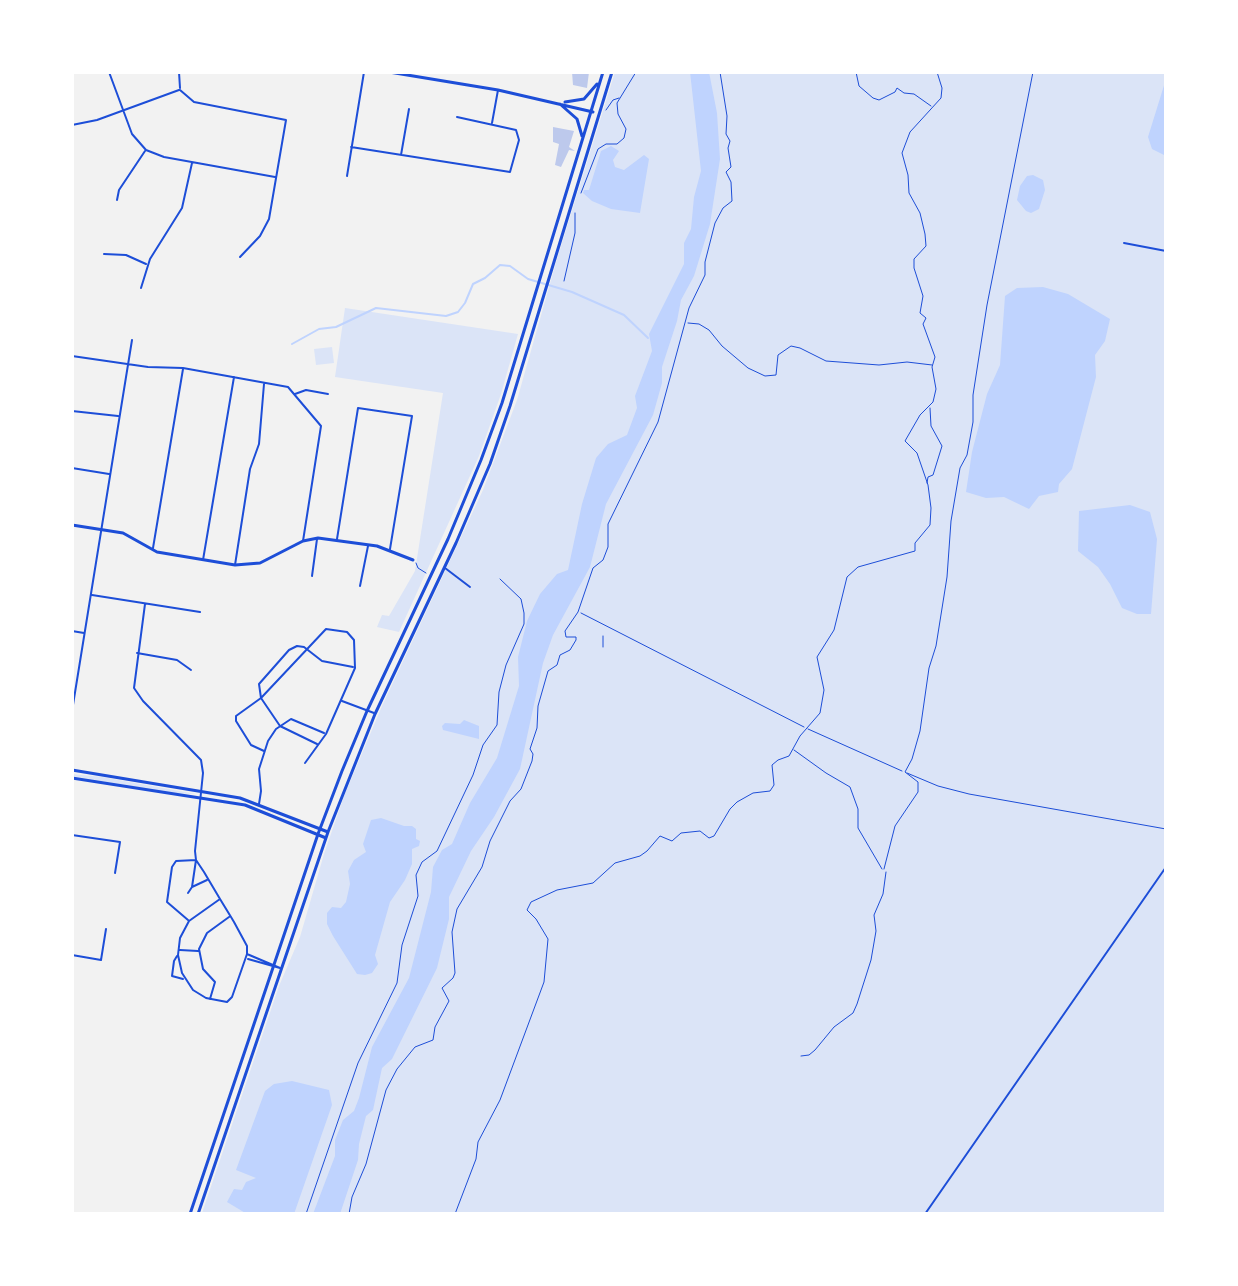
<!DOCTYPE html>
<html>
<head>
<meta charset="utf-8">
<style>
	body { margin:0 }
	#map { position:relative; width:1238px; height:1286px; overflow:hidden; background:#f2f2f2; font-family:Rubik,sans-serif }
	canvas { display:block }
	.frame { position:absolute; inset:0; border:74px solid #fff; pointer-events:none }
</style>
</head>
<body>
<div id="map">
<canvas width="1238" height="1286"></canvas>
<div class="frame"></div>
</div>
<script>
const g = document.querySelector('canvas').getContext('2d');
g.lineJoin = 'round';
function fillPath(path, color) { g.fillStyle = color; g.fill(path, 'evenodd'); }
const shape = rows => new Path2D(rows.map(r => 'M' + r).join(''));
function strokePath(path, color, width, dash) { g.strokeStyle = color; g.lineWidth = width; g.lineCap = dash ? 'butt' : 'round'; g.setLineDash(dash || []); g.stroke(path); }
fillPath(shape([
	[615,72,1166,72,1166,1214,202,1213,279,986,300,937,324,854,344,796,382,706,483,490,517,400,557,259],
	[345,308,518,334,501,394,479,456,399,632,377,627,382,615,389,616,415,571,443,393,335,377],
	[332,347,334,363,316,365,314,349],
	[72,774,102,777,196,794,172,793,72,776]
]), '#dbe4f7');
fillPath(shape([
	[690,72,709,72,717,113,720,159,710,224,694,276,681,300,677,321,662,367,662,383,653,415,606,504,590,567,553,635,543,663,520,769,494,817,471,851,449,897,449,919,437,968,392,1059,382,1068,373,1110,366,1116,359,1144,358,1160,340,1214,313,1214,335,1156,335,1140,343,1120,354,1111,359,1098,372,1047,409,978,431,892,433,867,442,850,452,844,470,803,497,758,519,686,518,657,527,621,540,594,557,574,568,570,582,504,596,458,608,444,627,435,637,408,635,396,652,351,649,334,684,264,684,243,691,229,694,197,701,171],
	[1166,79,1166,156,1152,149,1148,137],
	[611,146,619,151,613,160,615,167,624,170,644,155,649,159,640,213,611,209,592,201,583,193,584,190,589,190,601,151],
	[1033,175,1043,180,1045,190,1039,209,1031,213,1026,211,1017,200,1020,186,1027,176],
	[1043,287,1068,294,1110,319,1105,341,1095,355,1096,377,1072,469,1059,484,1058,492,1039,496,1029,509,1004,497,986,498,966,492,972,452,987,394,1000,365,1005,296,1017,288],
	[1130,505,1150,512,1157,539,1151,614,1137,614,1122,608,1110,584,1098,567,1078,551,1079,511],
	[464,720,479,726,479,739,443,730,442,726,445,723,460,724],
	[381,818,404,826,412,826,416,829,416,839,420,841,419,846,412,849,412,864,405,880,390,902,375,955,378,964,372,973,365,975,357,974,333,936,327,924,327,913,332,907,341,908,346,902,350,884,348,871,354,860,366,852,363,844,371,820],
	[292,1081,329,1090,332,1105,294,1214,247,1214,227,1202,234,1189,242,1190,246,1182,256,1178,236,1170,265,1091,274,1084]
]), '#bfd3fe');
strokePath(shape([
	[292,344,319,329,336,327,376,308,446,316,458,312,465,303,473,284,485,278,500,265,510,266,528,279,572,292,624,315,648,338]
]), '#bfd3fe', 2);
fillPath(shape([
	[572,72,589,72,587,88,573,85],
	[553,127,574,131,569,147,575,151,569,150,561,167,555,165,559,144,553,142]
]), '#bdc9ec');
strokePath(shape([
	[856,72,859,86,873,98,879,100,895,92,897,88,904,93,914,94,931,106],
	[606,110,613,100,619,98],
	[581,193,598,149,606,144,617,144,624,138,626,129,618,114,617,103,636,72],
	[564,281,575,233,575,213],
	[688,323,699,324,709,330,722,346,748,368,765,376,776,375,778,355,791,346,800,348,826,361,879,365,907,362,932,365],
	[927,483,928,477,933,475,942,446,931,426,930,408],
	[416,563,418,568,426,573],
	[581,613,804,727],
	[603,647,603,636],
	[808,729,902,771],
	[794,750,826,773,850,787,858,809,858,828,882,869],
	[907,773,938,786,969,794,1166,829],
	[884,869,895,826,918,792,918,782,905,772,912,759,920,731,929,668,936,646,947,577,951,521,960,468,967,455,973,422,973,395,987,305,1033,72],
	[801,1056,809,1055,815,1050,834,1027,853,1013,857,1004,871,960,876,931,874,915,883,894,886,872],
	[306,1214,358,1063,397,983,402,945,418,896,416,875,422,862,437,851,473,775,483,745,497,725,499,692,506,665,524,624,524,613,521,599,500,579],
	[349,1214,352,1197,366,1164,386,1090,397,1069,415,1047,433,1040,435,1027,449,1001,442,988,453,978,455,973,452,932,457,909,482,867,490,841,510,801,521,789,532,761,533,754,530,749,537,728,538,706,548,671,557,665,560,655,570,650,576,640,576,637,566,637,565,631,578,612,593,568,603,560,608,547,608,524,658,422,689,308,705,275,705,262,715,223,723,208,732,201,731,182,726,172,731,167,728,148,730,141,726,134,727,116,720,72],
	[455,1214,476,1159,478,1142,500,1100,544,982,548,939,536,919,527,910,531,902,557,890,593,883,615,863,640,856,647,851,660,836,672,841,681,833,700,831,709,838,714,836,730,809,737,802,753,793,770,791,774,785,772,765,778,760,789,756,800,736,820,713,824,690,817,657,834,630,847,577,858,567,915,551,915,543,930,525,931,508,928,485,917,453,905,441,920,415,933,402,936,389,932,367,935,357,923,324,926,318,920,313,923,296,914,268,914,259,926,246,925,234,920,213,909,193,908,175,902,153,910,132,941,98,942,88,937,72]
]), '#1d4ed8', 1);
strokePath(shape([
	[109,72,132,134,146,150,164,157,275,177],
	[179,72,180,88],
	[180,90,194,102,286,120,269,219,260,236,240,257],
	[492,123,498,90],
	[72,125,97,120,179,90],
	[351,147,510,172,519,140,516,130,457,117],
	[401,155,409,109],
	[347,176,364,72],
	[117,200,119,190,145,151],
	[1124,243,1166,251],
	[104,254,126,255,146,264],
	[141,288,150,259,182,208,192,163],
	[72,325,73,316],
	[72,356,148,367,183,368,288,387,321,426,303,541],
	[295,394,306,390,328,394],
	[72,411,118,416],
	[72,468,109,474],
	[337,539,358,408,412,416,390,549],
	[153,548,183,369],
	[203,560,234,377],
	[235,565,250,469,259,444,264,384],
	[445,568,470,587],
	[312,576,317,539],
	[360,586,368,546],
	[92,595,200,612],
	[145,604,134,688,143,701,201,760,203,773,195,851,196,860,204,872,220,899,231,917,234,922,247,946,247,954,232,997,227,1002,206,998,193,990,182,973,178,955,180,938,189,921,220,899],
	[72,631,84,633],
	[137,653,177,660,191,670],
	[342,701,374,713],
	[72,711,132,340],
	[317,744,280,726,261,698,259,684,289,650,297,646,304,647,322,661,353,667],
	[264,751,251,745,236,721,236,716,261,698,326,629,347,632,354,640,355,668,326,734,305,763],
	[259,804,261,791,259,769,268,741,276,729,291,719,324,733],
	[72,835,120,842,115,873],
	[192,887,207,880],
	[188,920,167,902,172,867,176,861,196,860,192,887,188,893],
	[180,950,198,951],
	[247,954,280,968],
	[72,955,101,960,106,929],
	[177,956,174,961,172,976,183,979],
	[248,959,280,968],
	[210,999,215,982,203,969,199,949,207,933,229,917],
	[925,1214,1166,867]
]), '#1d4ed8', 2);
strokePath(shape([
	[72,525,123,533,157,552,235,565,260,563,303,541,318,538,377,546,413,560]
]), '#1d4ed8', 3);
strokePath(shape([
	[389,72,498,90,593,112],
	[565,102,584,99,597,84],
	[560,104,577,119,582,136],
	[72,770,240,798,328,832],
	[72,778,245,805,326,838],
	[190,1214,318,834,342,771,367,711,448,539,481,460,502,403,603,72],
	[198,1214,328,832,375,714,456,543,490,464,510,406,612,72]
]), '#1d4ed8', 3);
</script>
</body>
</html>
